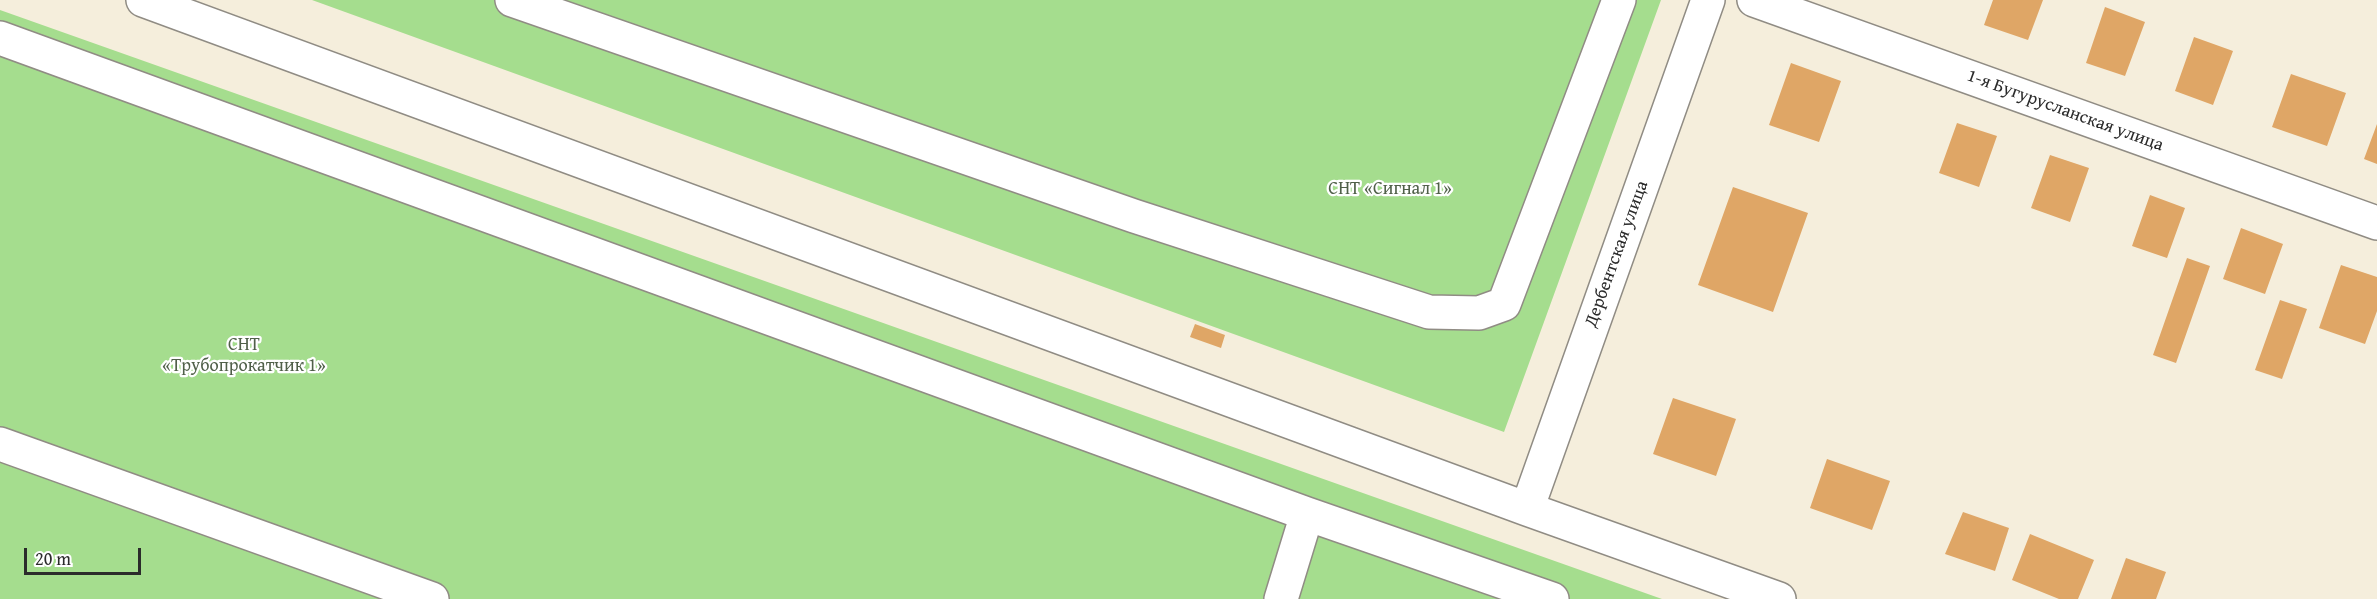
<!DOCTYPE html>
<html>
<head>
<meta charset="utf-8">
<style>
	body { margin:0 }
	#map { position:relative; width:2377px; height:599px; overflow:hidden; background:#f5eedc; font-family:"Gentium Book Plus",serif }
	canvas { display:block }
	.scale { position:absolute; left:24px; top:548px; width:117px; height:27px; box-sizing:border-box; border:3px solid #2b2b2b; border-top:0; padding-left:8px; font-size:18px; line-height:21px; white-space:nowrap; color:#2b2b2b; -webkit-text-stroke:4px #fff; paint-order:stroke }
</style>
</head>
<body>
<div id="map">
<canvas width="2377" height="599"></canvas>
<div class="scale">20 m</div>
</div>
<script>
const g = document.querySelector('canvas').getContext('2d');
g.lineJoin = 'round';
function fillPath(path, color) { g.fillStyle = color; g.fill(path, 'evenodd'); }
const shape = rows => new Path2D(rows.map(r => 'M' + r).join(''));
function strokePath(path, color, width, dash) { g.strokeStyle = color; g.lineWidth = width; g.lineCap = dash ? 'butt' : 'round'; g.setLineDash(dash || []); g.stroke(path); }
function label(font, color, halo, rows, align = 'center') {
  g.font = font + ' "Gentium Book Plus",serif'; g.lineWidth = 4.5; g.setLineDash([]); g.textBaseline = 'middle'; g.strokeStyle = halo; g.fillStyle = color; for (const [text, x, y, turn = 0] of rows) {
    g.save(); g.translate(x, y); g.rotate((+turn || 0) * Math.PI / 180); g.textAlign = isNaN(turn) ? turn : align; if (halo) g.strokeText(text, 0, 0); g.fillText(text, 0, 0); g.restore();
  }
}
fillPath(shape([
	[312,0,1661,0,1504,432],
	[0,10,1662,599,0,599]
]), '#a5dd8e');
fillPath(shape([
	[1993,0,2043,0,2028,40,1984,25],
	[2105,7,2145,22,2125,76,2086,63],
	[2194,37,2233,51,2213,105,2175,91],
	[1791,63,1841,81,1819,142,1769,125],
	[2291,74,2346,93,2327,146,2272,127],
	[1957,123,1997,136,1979,187,1939,173],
	[2377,124,2377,164,2364,159],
	[2050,155,2089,168,2070,222,2031,208],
	[1733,187,1808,213,1773,312,1698,285],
	[2150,195,2185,208,2167,258,2132,246],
	[2241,228,2283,244,2265,294,2223,279],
	[2187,258,2210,266,2176,363,2153,355],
	[2341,265,2377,277,2377,311,2365,344,2319,328],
	[2280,300,2307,309,2282,379,2255,370],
	[1195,324,1225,335,1221,348,1190,337],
	[1673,398,1736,419,1716,476,1653,454],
	[1827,459,1890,481,1872,530,1810,508],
	[1963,512,2009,528,1995,571,1945,554],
	[2030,534,2094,560,2078,599,2059,599,2012,580],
	[2126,558,2166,572,2156,599,2111,599]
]), '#dfa666');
const minor = shape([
	[143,0,1527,509,1779,599],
	[512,0,1134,216,1429,312,1479,313,1504,304,1619,0],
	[1754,0,2377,223],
	[0,38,1307,514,1552,599],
	[0,444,432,599],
	[1527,509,1708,0],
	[1281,599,1307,514]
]);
strokePath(minor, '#908c84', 36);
strokePath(minor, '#fff', 33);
label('18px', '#2b2b2b', '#fff', [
	["1-я Бугурусланская улица",2065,111,20],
	["Дербентская улица",1617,254,-70]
]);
label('18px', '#506049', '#fff', [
	["СНТ «Сигнал 1»",1390,189],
	["СНТ",244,345],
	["«Трубопрокатчик 1»",244,366]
]);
</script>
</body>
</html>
